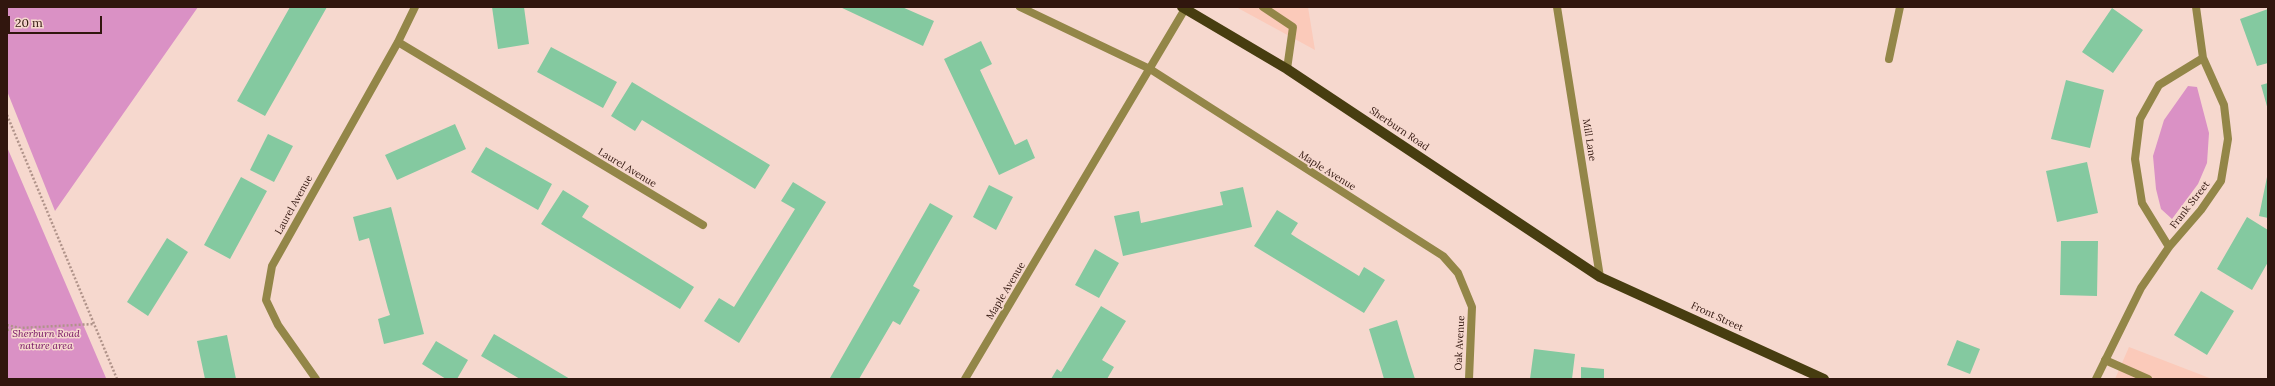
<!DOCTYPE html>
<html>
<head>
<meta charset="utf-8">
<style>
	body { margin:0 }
	#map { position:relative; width:2275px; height:386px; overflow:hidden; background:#f6d8ce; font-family:Lora,serif }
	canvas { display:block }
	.frame { position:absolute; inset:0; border:8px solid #31160e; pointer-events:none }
	.scale { position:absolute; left:8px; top:16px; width:94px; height:18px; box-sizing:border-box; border:2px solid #31160e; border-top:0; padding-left:5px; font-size:12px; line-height:14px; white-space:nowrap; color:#31160e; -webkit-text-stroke:3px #f6d8ce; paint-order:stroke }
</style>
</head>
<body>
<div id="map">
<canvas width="2275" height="386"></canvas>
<div class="frame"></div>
<div class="scale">20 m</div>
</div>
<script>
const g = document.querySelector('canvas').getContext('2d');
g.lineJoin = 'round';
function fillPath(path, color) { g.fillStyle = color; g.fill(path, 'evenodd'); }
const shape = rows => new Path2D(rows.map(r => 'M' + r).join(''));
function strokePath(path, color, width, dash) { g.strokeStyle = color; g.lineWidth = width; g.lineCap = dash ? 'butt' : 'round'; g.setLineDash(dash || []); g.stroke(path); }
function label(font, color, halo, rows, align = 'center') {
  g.font = font + ' Lora,serif'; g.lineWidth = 3; g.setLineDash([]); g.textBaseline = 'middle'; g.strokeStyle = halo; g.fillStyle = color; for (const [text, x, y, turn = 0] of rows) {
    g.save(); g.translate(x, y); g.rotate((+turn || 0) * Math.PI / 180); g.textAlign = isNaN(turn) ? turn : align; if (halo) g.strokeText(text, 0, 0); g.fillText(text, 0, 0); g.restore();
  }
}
fillPath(shape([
	[1236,7,1308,7,1315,50],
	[2129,347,2212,379,2115,379]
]), '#fbcaba');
fillPath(shape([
	[7,7,198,7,55,211,7,91],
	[2188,86,2197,87,2209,133,2207,163,2198,184,2172,219,2161,209,2156,189,2153,156,2164,120],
	[7,147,106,378,7,379]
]), '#da91c5');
fillPath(shape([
	[290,7,327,7,265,116,237,101],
	[492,7,524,7,529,44,498,49],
	[840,7,902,7,934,21,923,46],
	[2112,8,2143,30,2113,73,2082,52],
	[2268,9,2268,63,2257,66,2240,19],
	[981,41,992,64,980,70,1015,145,1027,139,1035,158,999,175,944,59],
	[551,47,617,82,603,108,537,72],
	[2066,80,2104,90,2090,148,2051,139],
	[632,82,770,165,755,189,642,120,635,131,611,116],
	[2268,83,2268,110,2261,85],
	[455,124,466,149,397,180,385,155],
	[268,134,293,146,274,182,250,170],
	[486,147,552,184,538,210,471,172],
	[2087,162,2098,213,2057,222,2046,171],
	[241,177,267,191,230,259,204,245],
	[2267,177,2268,177,2268,218,2259,216],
	[793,182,826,202,739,343,704,321,719,298,734,307,795,209,781,201],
	[989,185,1013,197,996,230,973,217],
	[1243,187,1252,227,1123,256,1114,216,1139,211,1141,223,1223,205,1220,192],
	[563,190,589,206,582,217,694,287,680,309,541,224],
	[930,203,953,216,913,286,920,290,900,325,893,321,859,379,832,379,830,378],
	[391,207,424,334,384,344,378,319,390,315,388,309,369,238,359,241,353,217],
	[1277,210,1298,223,1291,234,1297,238,1359,276,1364,267,1385,280,1364,313,1254,246],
	[2247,217,2268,230,2268,262,2252,290,2217,269],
	[167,238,188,252,148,316,127,302],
	[2061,241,2098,241,2097,296,2060,295],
	[1095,249,1119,263,1099,298,1075,285],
	[2201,291,2234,311,2207,355,2174,335],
	[1101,306,1126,321,1102,360,1114,367,1107,379,1051,379,1057,369,1061,372],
	[1397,320,1408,357,1415,379,1384,379,1380,365,1369,329],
	[494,334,528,354,570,379,520,379,481,356],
	[227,335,236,379,205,379,197,341],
	[1957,340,1980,349,1970,374,1947,365],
	[436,341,468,360,457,379,446,379,422,364],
	[1534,349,1575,354,1572,379,1530,379],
	[1581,367,1604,369,1604,379,1581,379]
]), '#84c9a0');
strokePath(shape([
	[7,115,117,379],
	[7,325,20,328,94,324],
	[7,330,16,329]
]), '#b0938a', 2.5, [2, 2]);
strokePath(shape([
	[1263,7,1293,27,1287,69],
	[2105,360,2148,379]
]), '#938648', 8);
strokePath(shape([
	[1020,7,1150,69,1443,256,1458,273,1472,307,1469,379],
	[1557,7,1600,277],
	[398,42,703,225],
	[1889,59,1900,7],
	[2169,247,2142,203,2135,159,2140,119,2159,85,2203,58],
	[316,379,278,325,266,300,272,266,398,42,415,7],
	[965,379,1185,9],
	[2096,379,2141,288,2169,247,2201,210,2221,181,2228,139,2224,105,2203,58,2196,7]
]), '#938648', 8);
strokePath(shape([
	[1182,7,1287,69,1600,277,1824,379]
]), '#473d10', 10);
label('10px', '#31160e', '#f6d8ce', [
	["Sherburn Road",1399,129,34],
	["Mill Lane",1589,140,81],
	["Laurel Avenue",627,168,31],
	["Maple Avenue",1327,171,32],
	["Laurel Avenue",294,205,-61],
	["Frank Street",2190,205,-52],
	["Maple Avenue",1006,291,-59],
	["Front Street",1717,317,25],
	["Oak Avenue",1460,343,-87]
]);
label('italic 10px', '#730f61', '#f6d8ce', [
	["Sherburn Road",46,334],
	["nature area",46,346]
]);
</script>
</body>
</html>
